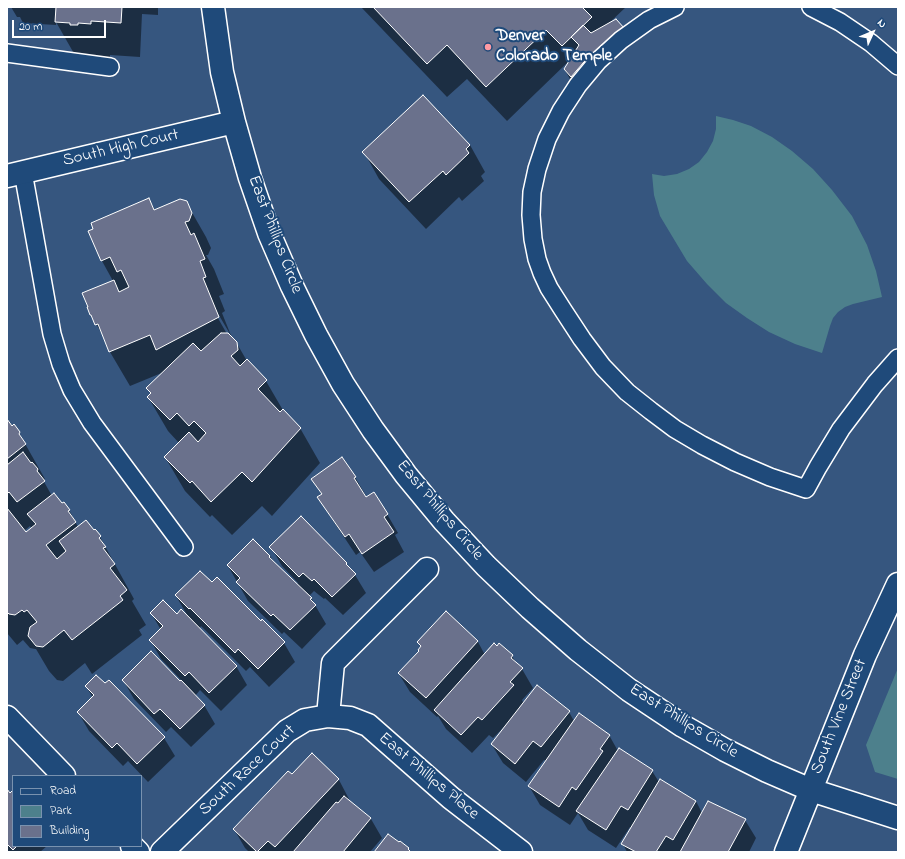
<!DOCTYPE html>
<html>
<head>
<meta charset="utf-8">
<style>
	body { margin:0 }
	#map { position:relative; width:905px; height:859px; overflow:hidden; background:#36567f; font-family:"Indie Flower",sans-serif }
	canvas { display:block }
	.frame { position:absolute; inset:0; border:8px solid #fff; pointer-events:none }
	.legend { position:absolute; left:12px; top:775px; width:130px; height:72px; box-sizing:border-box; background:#1f4a7a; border:1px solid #7992af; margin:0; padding:5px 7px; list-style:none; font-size:12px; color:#fff }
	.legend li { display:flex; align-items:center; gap:8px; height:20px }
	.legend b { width:20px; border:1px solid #7992af }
	.north { position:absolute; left:853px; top:12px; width:40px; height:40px; -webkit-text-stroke:3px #1f4a7a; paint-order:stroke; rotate:46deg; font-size:11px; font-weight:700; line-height:16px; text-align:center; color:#fff }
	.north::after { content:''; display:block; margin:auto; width:14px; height:18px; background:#fff; clip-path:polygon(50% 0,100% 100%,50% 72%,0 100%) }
	.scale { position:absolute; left:12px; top:20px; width:94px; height:18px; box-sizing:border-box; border:2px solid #fff; border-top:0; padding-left:5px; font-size:12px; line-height:14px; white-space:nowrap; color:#fff; -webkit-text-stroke:3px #1f4a7a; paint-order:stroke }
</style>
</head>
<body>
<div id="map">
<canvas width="905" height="859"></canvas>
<div class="frame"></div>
<ul class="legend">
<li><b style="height:5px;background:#1f4a7a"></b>Road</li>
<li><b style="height:11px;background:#4d808c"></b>Park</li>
<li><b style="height:11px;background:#6a718c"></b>Building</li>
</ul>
<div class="north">N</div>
<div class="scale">20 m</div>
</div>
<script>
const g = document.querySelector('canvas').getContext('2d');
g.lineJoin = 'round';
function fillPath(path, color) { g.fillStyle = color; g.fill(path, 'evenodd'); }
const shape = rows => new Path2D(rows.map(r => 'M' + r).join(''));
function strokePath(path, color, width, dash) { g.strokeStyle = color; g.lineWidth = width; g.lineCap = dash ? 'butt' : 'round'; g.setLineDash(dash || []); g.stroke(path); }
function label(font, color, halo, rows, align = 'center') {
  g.font = font + ' "Indie Flower",sans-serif'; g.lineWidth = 4; g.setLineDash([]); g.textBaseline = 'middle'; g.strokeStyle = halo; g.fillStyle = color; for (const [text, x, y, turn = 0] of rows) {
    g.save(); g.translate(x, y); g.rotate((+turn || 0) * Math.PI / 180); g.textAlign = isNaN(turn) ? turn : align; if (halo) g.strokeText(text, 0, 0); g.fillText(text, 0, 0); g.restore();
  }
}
fillPath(shape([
	[716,116,733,120,751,126,772,137,792,151,813,169,832,190,852,216,867,245,876,271,882,297,853,304,845,307,838,312,833,318,830,326,822,353,795,344,769,332,747,318,726,303,707,284,687,261,660,216,654,195,652,174,664,176,677,174,689,169,699,162,707,152,713,141,716,129],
	[898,668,898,779,875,772,866,745]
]), '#4d808c');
fillPath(shape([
	[11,7,158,7,158,15,142,14,140,57,110,55,110,58,76,57,56,22,56,25,23,23,20,17,17,17],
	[361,7,626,7,607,25,624,29,577,86,570,79,565,70,569,61,507,121,467,79,447,97],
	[470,145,485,172,481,176,484,181,462,201,459,197,426,229,379,179,364,152],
	[149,200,155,210,186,202,206,237,211,248,208,255,206,255,214,269,224,294,219,296,225,311,222,313,232,338,236,342,247,361,266,381,284,412,300,428,320,463,272,516,262,506,232,535,212,515,210,517,185,491,165,457,179,443,168,431,148,397,151,394,147,388,164,372,130,386,110,352,105,339,91,315,113,281,102,261,89,232],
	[217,312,230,334,227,334,215,313],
	[7,420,19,433,45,479,43,480,52,496,69,510,78,527,100,537,134,599,132,601,146,625,139,630,142,635,92,674,85,663,63,681,57,680,49,671,36,649,35,649,30,648,23,640,17,645,7,633],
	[30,526,32,529,25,533,24,531],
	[355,477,366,496,365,496,387,514,398,533,395,535,404,552,374,572,360,552,356,555,330,516,319,497,322,495,313,479],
	[301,517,347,564,350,569,355,575,366,593,343,615,325,598,324,599,314,591,309,596,311,598,326,624,302,649,284,632,282,634,248,601,228,566,270,556,274,563,296,585,298,583,282,566,271,547],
	[176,596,261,622,262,621,284,643,295,662,269,687,250,667,246,671,201,626,199,629,236,666,247,685,221,711,200,690,195,696,204,705,215,724,191,747,171,727,166,732,134,699,123,680,180,683,182,681,161,659,151,641,161,630,151,613,177,615,189,618],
	[446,612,478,642,485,655,512,656,517,665,522,669,533,688,522,700,524,704,569,712,574,721,609,735,618,751,652,771,659,782,696,801,702,813,745,820,756,838,749,852,627,852,623,844,632,828,630,827,616,848,588,830,578,813,570,825,540,805,529,786,546,761,544,760,526,782,503,763,492,745,505,728,504,727,493,738,489,735,472,753,446,729,438,716,437,717,410,692,399,674,420,652,421,648,418,642],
	[86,686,164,738,175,756,148,782,128,761,123,766,89,731,78,712,93,698],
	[312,754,339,780,349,799,348,800,371,819,382,838,370,852,249,852,245,848,234,829,292,775],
	[7,791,10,794,13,791,13,846,47,846,40,852,9,852,7,850]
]), '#0007');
const building = shape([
	[56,7,122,7,121,23,91,21,91,24,78,23,78,25,70,25,70,23,55,22,56,7],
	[373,7,582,7,592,17,562,46,546,30,486,87,447,45,427,64,373,7],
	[616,19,625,29,610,38,597,49,583,63,571,77,564,69,579,45,571,37,583,25,591,33,616,19],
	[423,95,470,145,466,149,469,153,446,175,443,171,409,202,362,152,423,95],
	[149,198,154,210,180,199,187,201,192,213,189,221,185,222,191,235,194,233,205,259,200,261,206,277,203,278,219,317,156,350,150,335,109,352,98,324,95,325,91,315,90,315,87,307,88,307,82,293,114,280,119,292,129,287,121,270,117,272,110,257,101,261,88,231,93,229,91,223,149,198],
	[221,333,228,333,237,342,238,350,231,356,240,366,247,359,267,380,258,389,280,412,283,409,301,428,252,482,242,472,211,502,192,481,190,483,164,457,189,432,198,442,206,433,194,421,189,426,177,413,170,420,147,397,151,393,146,388,193,343,201,351,221,333],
	[7,419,12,426,14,424,20,432,19,434,26,444,7,459,7,419],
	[23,452,31,463,32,462,38,469,37,471,45,481,17,502,9,492,7,494,7,465,23,452],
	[342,457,356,477,354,478,366,497,374,492,388,514,384,517,394,532,362,554,349,534,345,537,317,497,322,494,311,479,342,457],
	[54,493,62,503,64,502,70,510,68,511,76,522,46,545,57,559,66,551,59,541,86,520,94,530,95,529,96,530,101,536,99,538,106,547,103,548,115,564,110,568,127,590,120,596,123,600,72,640,64,630,43,647,36,646,28,636,30,627,37,622,27,610,24,612,22,610,15,615,9,614,7,612,7,508,26,532,36,524,27,514,54,493],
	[301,516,347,563,346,564,356,574,332,597,314,579,312,581,303,573,299,577,269,547,301,516],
	[253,539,270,556,269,557,312,598,310,599,316,605,290,630,273,614,271,616,236,582,240,578,227,565,253,539],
	[200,571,212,582,217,577,261,621,262,619,285,642,258,669,238,649,235,653,190,608,189,609,175,595,200,571],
	[163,600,177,614,181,609,237,666,209,693,189,672,185,676,149,640,163,626,150,613,163,600],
	[446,611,478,641,426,698,398,673,419,651,418,650,421,646,417,642,446,611],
	[494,643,497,646,499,643,513,655,511,658,523,668,510,682,514,685,482,720,478,717,461,735,434,710,494,643],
	[151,651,180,681,181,680,205,705,180,729,160,709,154,714,122,680,151,651],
	[96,675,105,683,109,680,165,737,137,764,117,743,112,748,77,712,94,695,85,686,96,675],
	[537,685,570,711,541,747,533,741,515,764,491,744,537,685],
	[579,713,610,735,600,749,603,751,576,790,572,787,559,807,528,786,579,713],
	[619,748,653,770,628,810,621,806,606,830,576,811,619,748],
	[312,753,339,779,275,847,268,841,257,852,233,829,288,771,292,774,312,753],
	[660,779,696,801,673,840,666,836,656,852,636,852,621,844,660,779],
	[7,789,10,793,13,790,13,846,17,846,13,850,7,844,7,789],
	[344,796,371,818,343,852,293,852,336,802,338,803,344,796],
	[708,801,746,819,728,852,680,852,708,801],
	[388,834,399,842,400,841,409,848,408,849,411,852,374,852,388,834]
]);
fillPath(building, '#6a718c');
strokePath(building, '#fff', 1);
const service = shape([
	[675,7,649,20,621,40,598,61,578,85,561,111,547,139,537,169,532,192,531,215,533,239,537,259,542,273,549,288,563,310,582,339,603,367,627,392,651,411,675,429,702,445,735,462,770,477,806,489,818,467,841,429,875,384,898,358],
	[811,7,840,22,871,43,898,66],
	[7,53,110,67],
	[23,172,52,334,61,364,72,390,92,423,184,547]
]);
const minor = shape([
	[213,7,222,72,234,122,250,178,269,233,292,286,316,335,343,384,373,430,406,475,444,521,486,566,530,608,578,650,629,690,683,726,725,750,767,771,811,790,898,818],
	[7,176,234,122],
	[328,716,333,663,427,569],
	[7,717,64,776],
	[132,846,138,852],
	[162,852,287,731,305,720,328,716,350,718,368,725,451,798,521,852],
	[786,852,865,655,898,584]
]);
strokePath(service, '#fff', 20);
strokePath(minor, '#fff', 25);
strokePath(service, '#1f4a7a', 17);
strokePath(minor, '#1f4a7a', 22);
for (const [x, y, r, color] of [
	[488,47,4,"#ff9aa2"]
]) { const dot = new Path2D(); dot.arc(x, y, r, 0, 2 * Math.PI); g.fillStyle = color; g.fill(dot); strokePath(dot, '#1f4a7a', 1.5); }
label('bold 17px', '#fff', '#1f4a7a', [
	["Denver",496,37],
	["Colorado Temple",496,57]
], 'left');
label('17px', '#fff', '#1f4a7a', [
	["South High Court",121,149,-13],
	["East Phillips Circle",274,235,69],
	["East Phillips Circle",439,511,50],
	["South Vine Street",840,717,-68],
	["East Phillips Circle",683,722,32],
	["South Race Court",248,771,-43],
	["East Phillips Place",428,777,40]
]);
</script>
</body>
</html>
